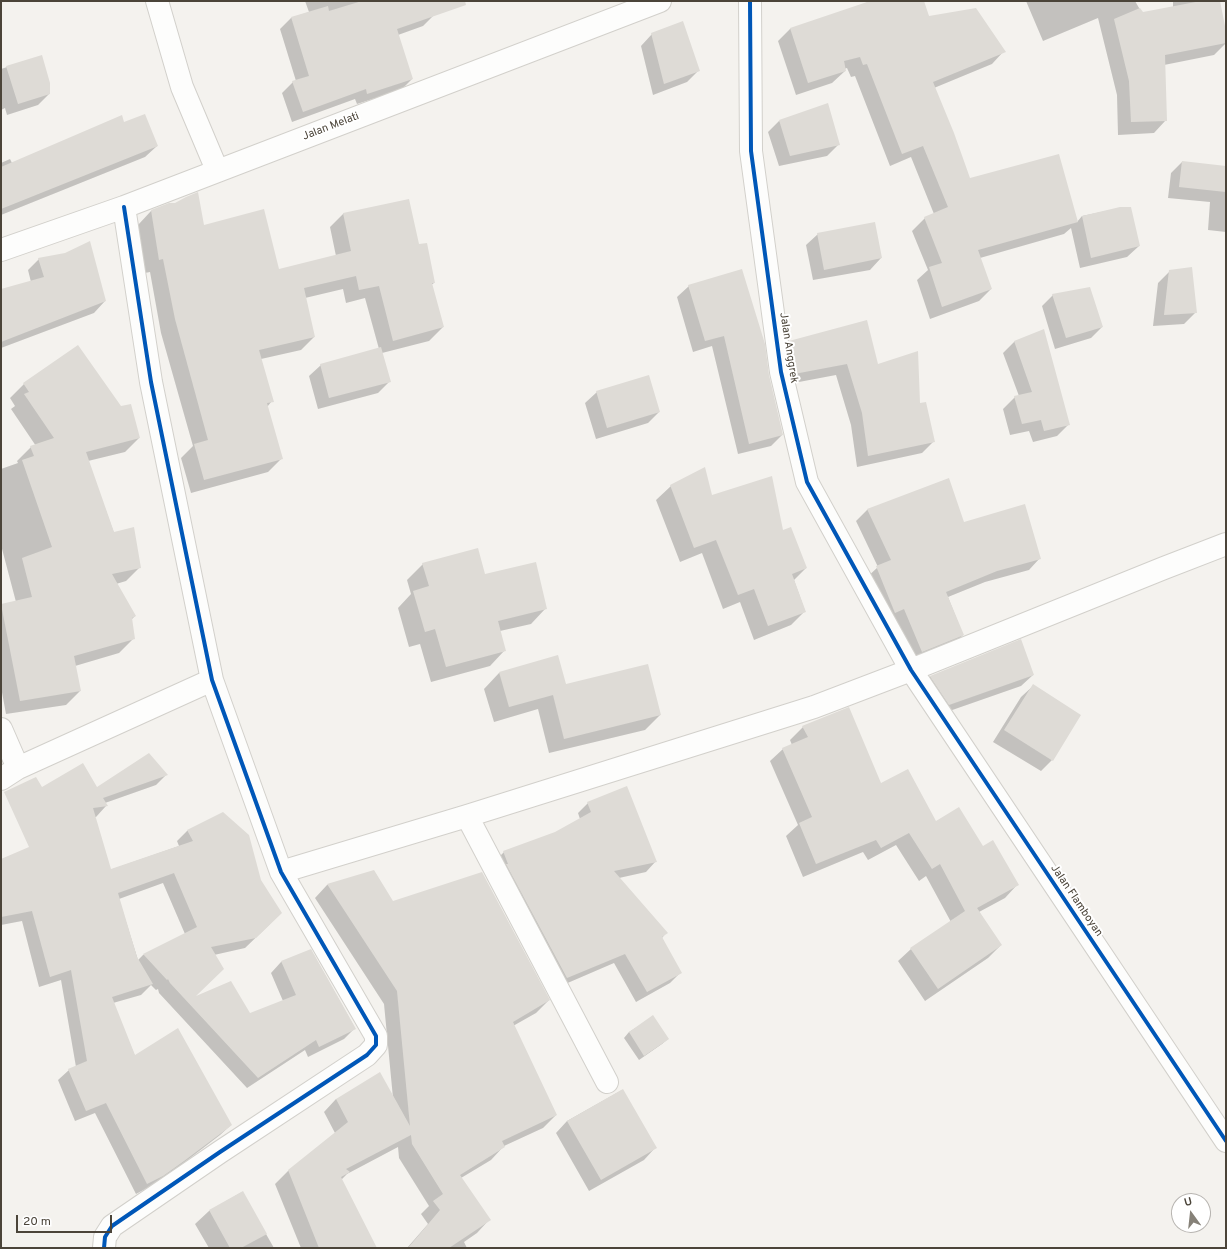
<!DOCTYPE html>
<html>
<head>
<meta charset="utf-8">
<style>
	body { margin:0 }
	#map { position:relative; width:1227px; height:1249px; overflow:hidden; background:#f4f2ee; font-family:Overpass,sans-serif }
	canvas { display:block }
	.frame { position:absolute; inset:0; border:2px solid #4b4439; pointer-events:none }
	.north { position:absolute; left:1171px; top:1193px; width:40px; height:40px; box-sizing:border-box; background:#fff; border:1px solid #b7b4b0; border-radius:50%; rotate:345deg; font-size:11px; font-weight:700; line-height:16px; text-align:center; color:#4b4439 }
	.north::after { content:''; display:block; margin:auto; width:14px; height:18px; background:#868178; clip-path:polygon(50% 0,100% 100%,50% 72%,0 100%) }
	.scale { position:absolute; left:16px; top:1215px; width:96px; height:18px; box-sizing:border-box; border:2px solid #4b4439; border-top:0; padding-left:5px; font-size:12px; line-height:14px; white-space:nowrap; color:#4b4439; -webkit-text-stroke:3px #fff; paint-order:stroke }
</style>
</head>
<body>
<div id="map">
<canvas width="1227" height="1249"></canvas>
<div class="frame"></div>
<div class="north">U</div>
<div class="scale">20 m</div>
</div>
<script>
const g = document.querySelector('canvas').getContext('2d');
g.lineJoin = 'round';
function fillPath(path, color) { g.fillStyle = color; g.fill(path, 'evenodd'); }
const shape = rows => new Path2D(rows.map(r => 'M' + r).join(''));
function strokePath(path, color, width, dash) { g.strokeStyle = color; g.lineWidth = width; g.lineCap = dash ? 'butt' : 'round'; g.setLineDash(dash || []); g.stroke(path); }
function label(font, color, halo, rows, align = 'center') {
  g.font = font + ' Overpass,sans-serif'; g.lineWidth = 4; g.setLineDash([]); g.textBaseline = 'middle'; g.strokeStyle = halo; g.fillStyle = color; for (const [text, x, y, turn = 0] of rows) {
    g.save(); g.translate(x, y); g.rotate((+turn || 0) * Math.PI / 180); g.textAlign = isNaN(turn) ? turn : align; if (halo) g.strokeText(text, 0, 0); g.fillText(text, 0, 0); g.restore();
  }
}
fillPath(shape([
	[305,1,429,1,434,15,423,26,398,35,412,79,401,90,357,104,355,99,292,122,282,93,293,82,296,81,280,29,291,18,309,12],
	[866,1,922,1,929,17,1004,51,992,64,934,88,969,180,1077,222,1082,216,1120,208,1139,246,1127,257,1080,268,1071,228,1064,234,980,258,991,289,979,301,930,319,917,280,928,270,912,231,925,218,934,214,911,157,890,166,855,76,851,77,847,68,844,69,845,71,832,83,796,95,778,41,790,29,867,3],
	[1026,1,1135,1,1142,13,1173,7,1173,1,1219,1,1226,37,1226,43,1214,55,1164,65,1166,120,1154,133,1118,135,1117,95,1098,18,1043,41],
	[652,34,698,71,687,82,653,95,641,46],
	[41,56,49,94,38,105,7,115,5,108,1,110,1,69],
	[779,121,838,145,827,156,779,166,768,132],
	[124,124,157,146,145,157,1,215,1,163,10,159,12,163],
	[1182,162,1226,167,1226,232,1208,230,1210,202,1168,198,1171,173],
	[169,204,203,226,279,270,336,256,330,227,344,213,418,245,434,283,431,285,443,327,429,341,382,353,389,382,378,393,318,409,309,376,321,365,379,349,365,298,346,303,343,289,305,298,314,337,301,350,261,359,272,401,267,407,282,458,268,472,191,493,181,458,193,446,161,333,150,272,145,273,138,225,151,211],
	[818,234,881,258,870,270,813,280,806,245],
	[39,259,105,301,94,313,1,348,1,290,31,282,28,270],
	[1170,271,1196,312,1184,324,1153,326,1158,283],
	[689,286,768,375,782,435,771,446,738,454,712,346,693,352,677,297],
	[1053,295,1102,327,1091,338,1055,349,1042,306],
	[1015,341,1069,424,1057,436,1033,442,1029,431,1010,435,1003,409,1015,397,1019,396,1003,353],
	[790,342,877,365,919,404,933,442,922,453,857,467,851,425,836,375,783,385,778,353],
	[78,346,139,438,125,452,88,461,114,533,140,567,126,581,116,584,135,616,131,620,133,639,119,653,75,666,80,691,66,705,6,714,1,687,1,606,16,602,1,545,1,469,18,463,17,461,31,447,36,446,11,409,15,406,10,398,24,384],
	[597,392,659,412,648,423,596,439,585,403],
	[948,479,963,523,1040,558,1029,570,985,582,948,597,963,635,952,646,910,663,865,579,878,567,856,521,867,510],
	[671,486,712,497,782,531,806,568,794,580,805,611,791,625,754,640,740,602,723,609,702,553,680,562,656,500],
	[423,564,484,575,546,608,531,624,500,631,505,650,490,666,431,682,420,644,409,647,398,608,411,594,407,580],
	[557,657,566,686,660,715,645,730,549,753,538,709,494,722,484,689,499,673],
	[1033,675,1021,686,938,715,920,688,931,676],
	[1033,686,1052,760,1041,771,993,742,1021,697],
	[803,727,880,785,935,823,983,847,1017,885,1005,898,979,912,1001,945,988,958,925,1001,898,961,911,949,951,922,926,876,919,881,896,845,868,860,863,852,803,877,786,836,798,825,770,761,783,749,792,745,790,740],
	[166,775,156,785,105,803,106,806,96,817,94,817,110,870,179,846,177,841,187,831,223,813,270,924,245,948,214,955,193,998,250,1014,283,1001,271,973,281,962,311,950,355,1028,344,1039,308,1057,305,1050,247,1088,159,993,158,989,156,990,151,985,141,995,113,1003,135,1056,231,1125,220,1135,172,1172,151,1186,136,1194,95,1113,75,1121,58,1080,69,1070,76,1067,61,980,39,987,22,921,1,925,1,860,28,849,96,788],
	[163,883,185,934,143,955,138,960,119,899],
	[588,803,656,861,646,872,619,878,666,933,662,938,680,973,670,983,636,1002,614,963,556,988,494,862,504,852,556,833,580,819,578,813],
	[374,871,393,903,549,1000,536,1013,513,1026,556,1115,543,1128,504,1146,491,1160,461,1178,489,1220,477,1233,464,1242,467,1248,407,1248,428,1224,421,1214,429,1206,399,1158,398,1147,347,1174,341,1180,367,1248,301,1248,275,1184,288,1171,335,1133,324,1112,336,1099,393,1098,384,1004,315,898,327,885],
	[653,1017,668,1039,662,1044,639,1060,624,1038,629,1032],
	[622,1090,655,1148,644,1160,589,1191,556,1133,567,1121],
	[242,1192,274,1248,209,1248,195,1224,209,1211]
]), '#0003');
fillPath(shape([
	[362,1,465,1,466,5,397,29,413,79,367,94,366,89,303,112,292,81,309,76,291,17,328,6,329,11],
	[870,1,924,1,929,16,976,8,1006,52,933,82,954,133,970,178,1059,154,1078,222,978,250,992,289,942,307,929,267,942,263,924,217,948,207,923,146,902,154,867,64,863,65,860,57,844,61,846,71,808,83,790,28],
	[1201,1,1220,1,1226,31,1226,43,1165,55,1167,121,1131,122,1129,81,1114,19,1140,8,1143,12],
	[683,21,700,71,664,84,651,33],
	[42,55,50,83,50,94,18,104,6,66],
	[828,103,840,145,790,156,779,120],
	[145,114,158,146,1,209,1,167,122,115,124,122],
	[1182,161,1226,166,1226,192,1179,187],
	[198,192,204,225,264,209,279,269,351,251,343,213,409,199,419,244,427,243,435,283,432,283,444,327,393,341,379,286,359,290,356,276,304,288,315,337,259,350,274,402,267,403,283,459,204,480,194,444,208,440,175,319,163,259,159,260,151,210,169,203,175,203,186,197],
	[1120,207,1131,207,1140,246,1091,258,1082,216],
	[875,222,882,258,824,270,817,233],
	[90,241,106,301,1,342,1,289,44,277,38,258,65,253],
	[1192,267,1197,313,1164,315,1169,270],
	[742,269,765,344,769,375,783,435,749,444,724,336,705,341,688,285],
	[1090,287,1103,327,1066,338,1052,294],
	[867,320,878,364,918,351,920,403,926,402,935,442,868,456,862,413,847,364,794,374,789,341],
	[1044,329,1070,425,1044,431,1041,420,1022,424,1014,396,1032,392,1014,341],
	[78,345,121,406,131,404,140,438,86,452,114,532,134,527,141,568,112,574,136,616,132,618,135,639,74,656,81,691,20,701,1,604,32,597,22,558,52,547,22,460,34,456,30,446,54,438,24,394,29,392,23,383],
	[381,347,391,382,329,398,320,364],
	[649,375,660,412,607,428,596,391],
	[705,467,712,495,772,476,783,530,791,527,807,568,792,574,806,612,768,626,754,589,738,595,716,540,694,548,670,485],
	[949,478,964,522,1025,504,1041,559,997,571,946,592,964,635,922,652,904,609,895,613,876,566,891,560,867,509],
	[478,548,485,574,536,562,547,609,498,621,506,651,446,667,435,629,425,632,413,591,429,586,422,563],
	[1021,639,1034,675,949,705,931,678,930,676],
	[558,655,566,684,648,664,661,715,564,739,553,695,509,707,499,672],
	[1033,684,1081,715,1053,761,1004,730],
	[849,707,881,783,908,769,936,821,959,807,983,846,993,840,1019,885,977,908,1002,945,938,989,910,948,965,911,940,864,932,869,909,833,881,848,876,840,816,864,799,823,812,817,782,748,808,737,802,726],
	[149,753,168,775,103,798,108,806,93,808,111,869,193,841,187,830,223,812,249,835,261,880,282,913,256,938,211,947,224,969,196,996,231,981,250,1013,296,995,281,961,311,949,356,1029,319,1047,316,1040,258,1078,170,983,168,979,167,980,143,954,197,927,174,873,118,893,137,957,153,984,112,997,135,1055,178,1028,232,1125,184,1161,163,1176,147,1184,106,1103,86,1111,68,1069,87,1061,71,970,50,977,32,911,1,917,1,859,29,847,4,792,36,777,42,787,83,763,97,787],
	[627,786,657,862,614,871,668,933,662,937,682,973,647,992,625,954,567,978,506,864,508,864,503,851,555,832,591,812,587,802],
	[374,870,393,901,482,872,550,1000,513,1022,557,1115,502,1141,505,1147,460,1175,491,1220,449,1248,408,1248,440,1210,433,1201,443,1194,412,1144,411,1135,346,1169,350,1172,341,1177,377,1248,319,1248,288,1170,348,1122,336,1099,380,1072,410,1126,397,991,327,884],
	[653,1015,669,1039,644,1056,629,1032],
	[623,1089,657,1148,601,1180,567,1121],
	[243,1191,267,1234,241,1248,230,1248,209,1210]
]), '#dedbd6');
const street = shape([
	[157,1,182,87,217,170],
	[750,1,751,151,781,372,807,482,911,670,1226,1141],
	[1,250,124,207,660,1],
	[1,729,18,768],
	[1,779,18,768,212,680],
	[467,816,607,1082],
	[281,872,467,816,814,707,911,670,1164,568,1226,544],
	[104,1248,105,1237,112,1226,220,1152,367,1055,376,1045,376,1036,281,872,212,680,151,382,124,207]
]);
strokePath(street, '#d2d0cb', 24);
strokePath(street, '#fdfdfc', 22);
strokePath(shape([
	[750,1,751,151,781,372,807,482,911,670,1226,1141],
	[104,1248,105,1237,112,1226,220,1152,367,1055,376,1045,376,1036,281,872,212,680,151,382,124,207]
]), '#0057b8', 4);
label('11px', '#4b4439', '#fff', [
	["Jalan Melati",331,127,-21],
	["Jalan Anggrek",788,348,81],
	["Jalan Flamboyan",1076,901,56]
]);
</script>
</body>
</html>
